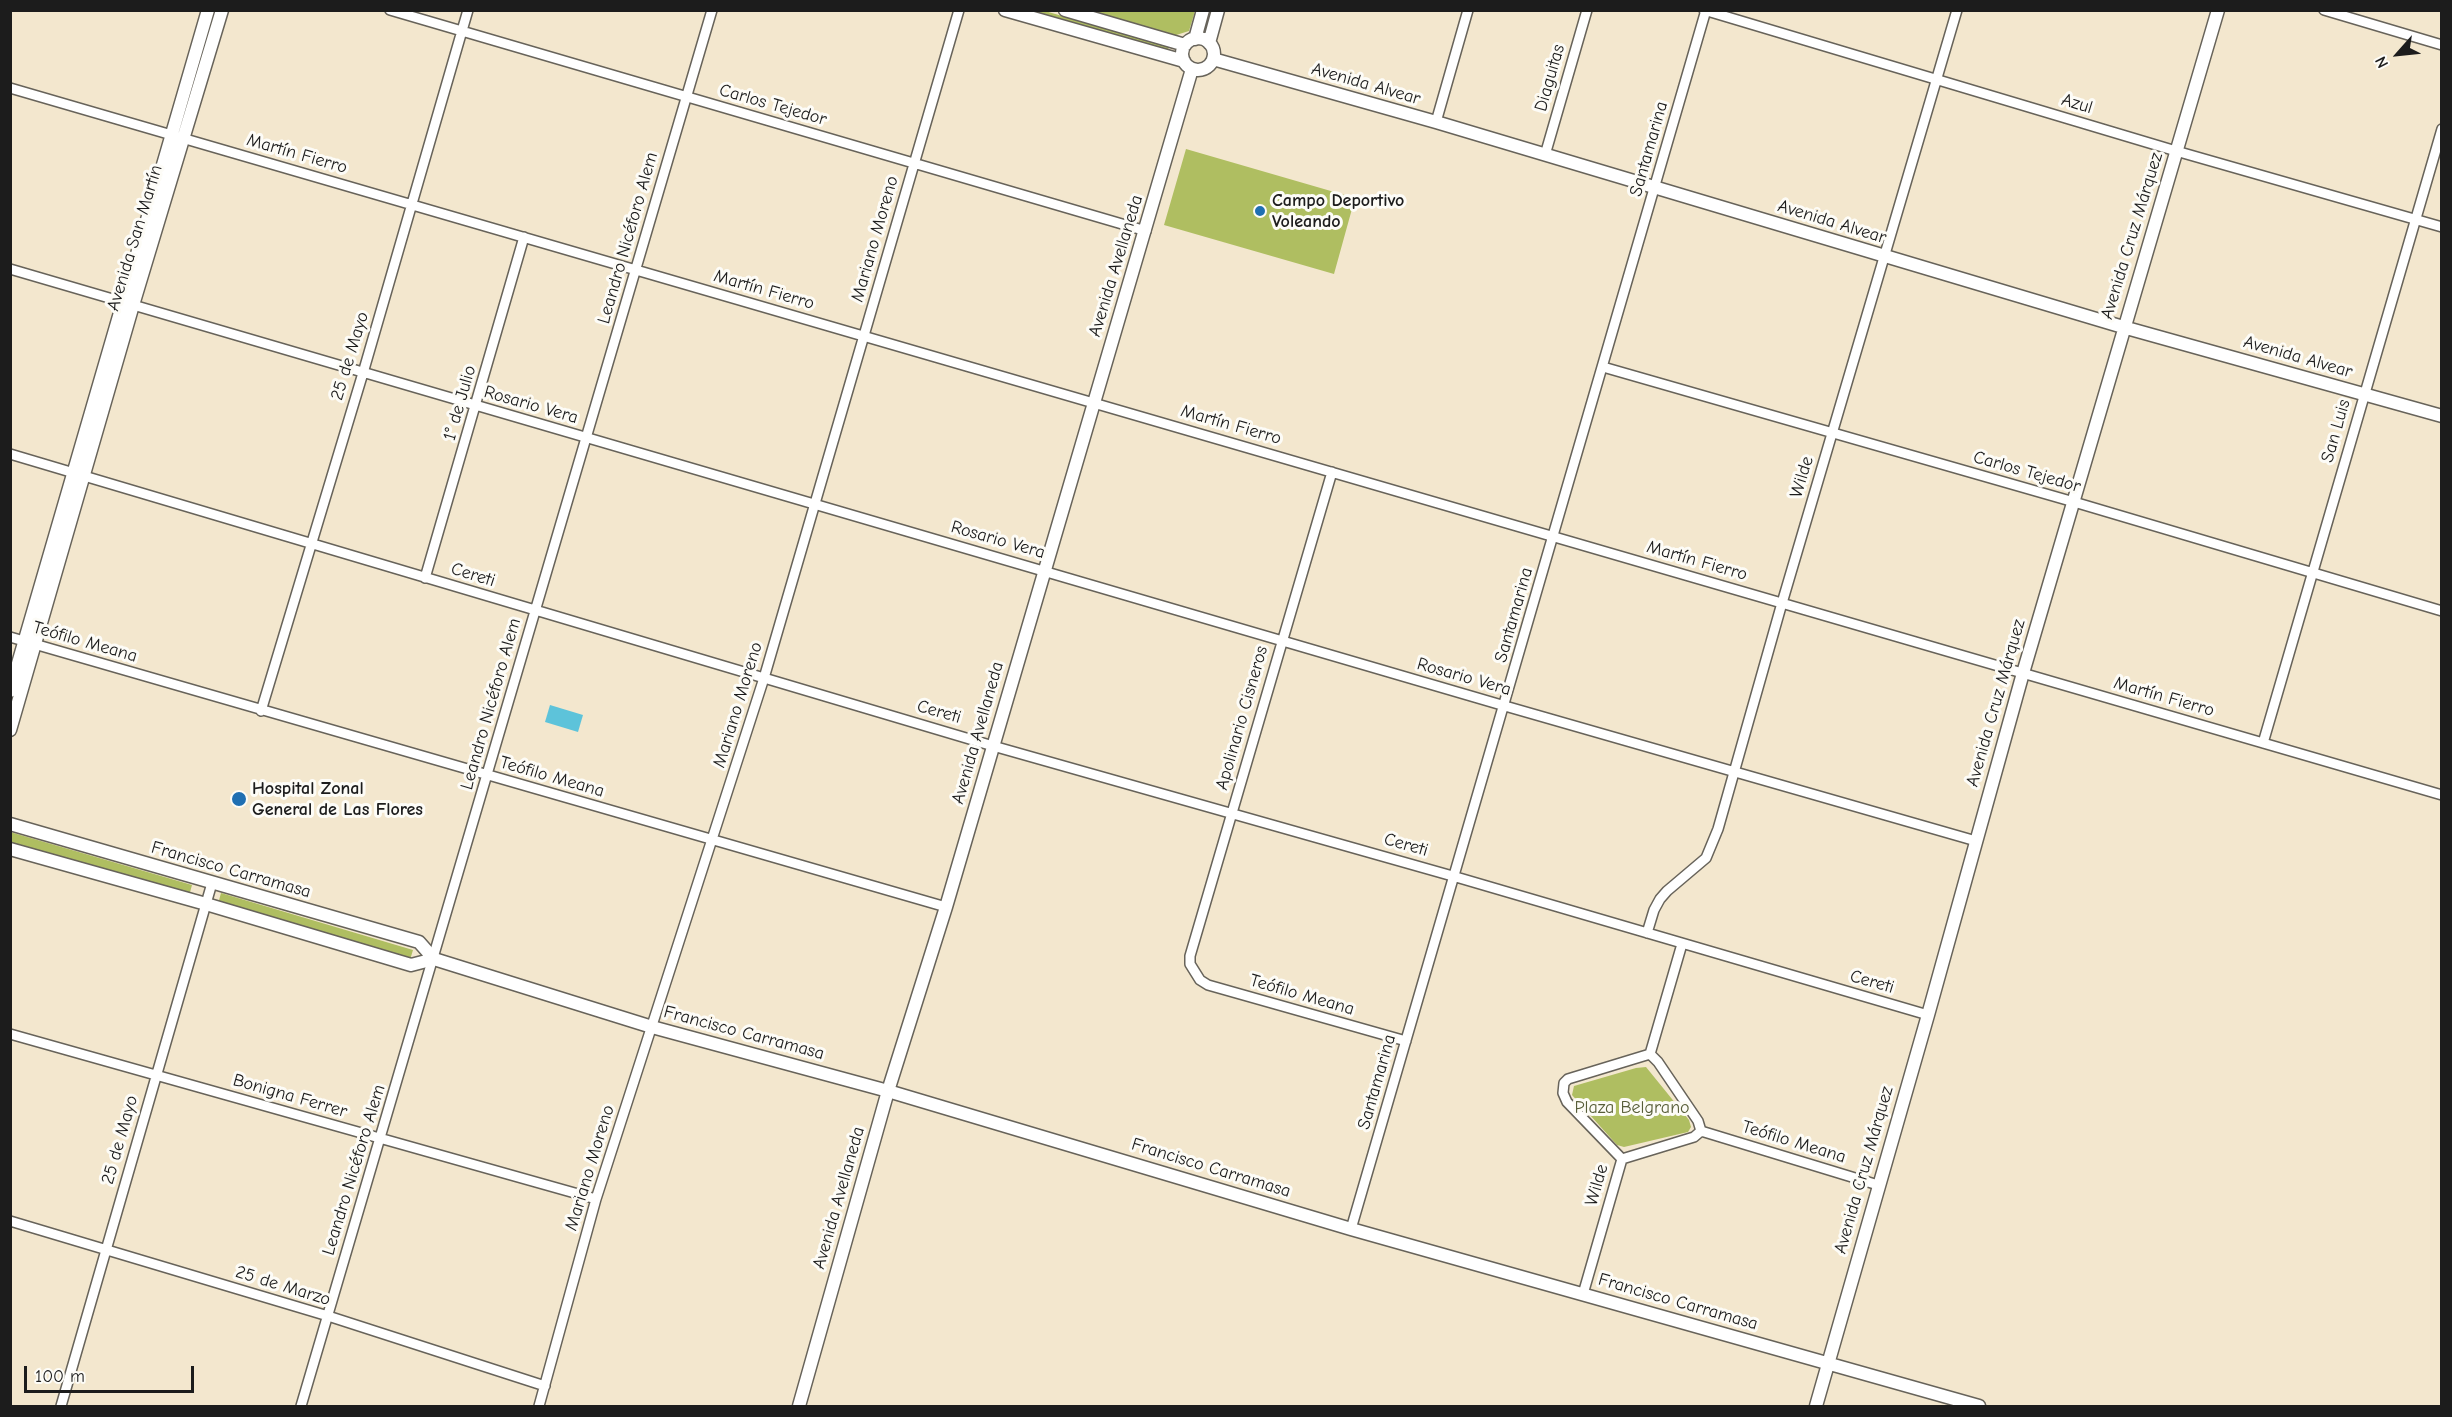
<!DOCTYPE html>
<html>
<head>
<meta charset="utf-8">
<style>
	body { margin:0 }
	#map { position:relative; width:2452px; height:1417px; overflow:hidden; background:#f3e7ce; font-family:"Comic Neue",sans-serif }
	canvas { display:block }
	.frame { position:absolute; inset:0; border:12px solid #1c1c1c; pointer-events:none }
	.north { position:absolute; left:2368px; top:24px; width:60px; height:60px; -webkit-text-stroke:4px #fdfcf7; paint-order:stroke; rotate:243deg; font-size:16px; font-weight:700; line-height:24px; text-align:center; color:#1c1c1c }
	.north::after { content:''; display:block; margin:auto; width:21px; height:27px; background:#1c1c1c; clip-path:polygon(50% 0,100% 100%,50% 72%,0 100%) }
	.scale { position:absolute; left:24px; top:1366px; width:170px; height:27px; box-sizing:border-box; border:3px solid #1c1c1c; border-top:0; padding-left:8px; font-size:18px; line-height:21px; white-space:nowrap; color:#1c1c1c; -webkit-text-stroke:4px #fdfcf7; paint-order:stroke }
</style>
</head>
<body>
<div id="map">
<canvas width="2452" height="1417"></canvas>
<div class="frame"></div>
<div class="north">N</div>
<div class="scale">100 m</div>
</div>
<script>
const g = document.querySelector('canvas').getContext('2d');
g.lineJoin = 'round';
function fillPath(path, color) { g.fillStyle = color; g.fill(path, 'evenodd'); }
const shape = rows => new Path2D(rows.map(r => 'M' + r).join(''));
function strokePath(path, color, width, dash) { g.strokeStyle = color; g.lineWidth = width; g.lineCap = dash ? 'butt' : 'round'; g.setLineDash(dash || []); g.stroke(path); }
function label(font, color, halo, rows, align = 'center') {
  g.font = font + ' "Comic Neue",sans-serif'; g.lineWidth = 6; g.setLineDash([]); g.textBaseline = 'middle'; g.strokeStyle = halo; g.fillStyle = color; for (const [text, x, y, turn = 0] of rows) {
    g.save(); g.translate(x, y); g.rotate((+turn || 0) * Math.PI / 180); g.textAlign = isNaN(turn) ? turn : align; if (halo) g.strokeText(text, 0, 0); g.fillText(text, 0, 0); g.restore();
  }
}
fillPath(shape([
	[1034,11,1045,11,1169,47,1168,50],
	[1089,11,1195,11,1189,31,1173,36],
	[1186,149,1355,198,1334,274,1164,225],
	[10,832,192,885,189,896,11,844],
	[221,893,413,950,410,960,218,904],
	[1646,1067,1689,1120,1691,1127,1688,1132,1624,1147,1617,1145,1572,1095,1574,1086,1636,1068]
]), '#afbe61');
fillPath(shape([
	[550,705,583,715,578,732,545,722]
]), '#5dc3da');
const street = shape([
	[390,10,1146,231],
	[1704,10,2176,151,2442,227],
	[2324,10,2442,45],
	[10,88,2442,795],
	[1436,122,1468,10],
	[1545,155,1587,10],
	[10,269,1505,706,1976,841],
	[1603,367,2074,502,2442,611],
	[10,454,993,746,1456,877,1928,1015],
	[1332,472,1190,956,1190,964,1200,980,1208,985,1406,1041],
	[425,578,524,237],
	[10,637,946,907],
	[261,711,363,373,468,10],
	[2263,743,2442,129],
	[1647,933,1654,910,1660,899,1667,891,1706,858,1718,829,1782,603,1957,10],
	[10,1034,596,1199],
	[1701,1131,1878,1185],
	[1622,1159,1567,1102,1563,1093,1564,1083,1568,1079,1650,1054],
	[10,1221,328,1316,545,1386],
	[1351,1229,1706,10],
	[1583,1294,1622,1159,1694,1137,1701,1131,1698,1121,1658,1062,1650,1054,1682,944],
	[61,1406,212,883],
	[301,1406,712,10],
	[539,1406,596,1199,764,678,959,10]
]);
const secondary = shape([
	[1005,10,1184,61],
	[1065,10,1185,45],
	'1182 54a16 16 0 1 1 32 0a16 16 0 1 1-32 0Z',
	[1195,39,1203,10],
	[1209,43,1218,10],
	[1213,59,1436,122,2123,327,2442,416],
	[10,691,208,10],
	[10,730,133,305,222,10],
	[10,824,419,942,434,959,652,1027,888,1091,1351,1229,1979,1406],
	[10,849,206,904,411,965,434,959],
	[799,1406,888,1091,946,907,1192,69],
	[1816,1406,1928,1015,2023,673,2218,10]
]);
strokePath(street, '#67635a', 12);
strokePath(secondary, '#67635a', 15);
strokePath(street, '#fff', 9);
strokePath(secondary, '#fff', 12);
for (const [x, y, r, color] of [
	[1260,211,6,"#1f6fb2"],
	[239,799,8,"#1f6fb2"]
]) { const dot = new Path2D(); dot.arc(x, y, r, 0, 2 * Math.PI); g.fillStyle = color; g.fill(dot); strokePath(dot, '#fdfcf7', 2); }
label('18px', '#1c1c1c', '#fdfcf7', [
	["Diaguitas",1550,78,-74],
	["Avenida Alvear",1366,84,16],
	["Azul",2077,104,17],
	["Carlos Tejedor",773,105,16],
	["Santamarina",1649,149,-74],
	["Martín Fierro",297,154,16],
	["Avenida Alvear",1832,222,17],
	["Avenida Cruz Márquez",2132,236,-73],
	["Avenida San Martín",135,238,-73],
	["Leandro Nicéforo Alem",628,238,-74],
	["Mariano Moreno",875,239,-74],
	["Avenida Avellaneda",1116,266,-73],
	["Martín Fierro",764,290,16],
	["25 de Mayo",350,356,-73],
	["Avenida Alvear",2298,357,16],
	["1° de Julio",460,403,-74],
	["Rosario Vera",531,405,16],
	["Martín Fierro",1231,425,16],
	["San Luis",2336,431,-74],
	["Carlos Tejedor",2027,472,16],
	["Wilde",1802,477,-73],
	["Rosario Vera",998,540,16],
	["Martín Fierro",1697,561,16],
	["Cereti",473,575,17],
	["Santamarina",1514,615,-74],
	["Teófilo Meana",85,642,16],
	["Rosario Vera",1464,677,16],
	["Martín Fierro",2164,697,16],
	["Avenida Cruz Márquez",1996,703,-74],
	["Leandro Nicéforo Alem",491,704,-74],
	["Mariano Moreno",738,705,-73],
	["Cereti",939,712,16],
	["Apolinario Cisneros",1242,718,-74],
	["Avenida Avellaneda",978,733,-74],
	["Teófilo Meana",552,777,16],
	["Cereti",1406,845,16],
	["Francisco Carramasa",231,870,16],
	["Cereti",1872,982,16],
	["Teófilo Meana",1302,995,16],
	["Francisco Carramasa",744,1033,15],
	["Santamarina",1377,1082,-74],
	["Bonigna Ferrer",290,1096,16],
	["25 de Mayo",120,1140,-74],
	["Teófilo Meana",1794,1142,17],
	["Mariano Moreno",590,1168,-73],
	["Francisco Carramasa",1211,1168,17],
	["Leandro Nicéforo Alem",354,1170,-73],
	["Avenida Cruz Márquez",1864,1170,-74],
	["Wilde",1597,1185,-74],
	["Avenida Avellaneda",839,1198,-74],
	["25 de Marzo",283,1286,17],
	["Francisco Carramasa",1678,1302,16]
]);
label('bold 18px', '#1c1c1c', '#fdfcf7', [
	["Campo Deportivo",1272,201],
	["Voleando",1272,222],
	["Hospital Zonal",252,789],
	["General de Las Flores",252,810]
], 'left');
label('18px', '#575d38', '#fdfcf7', [
	["Plaza Belgrano",1632,1108]
]);
</script>
</body>
</html>
